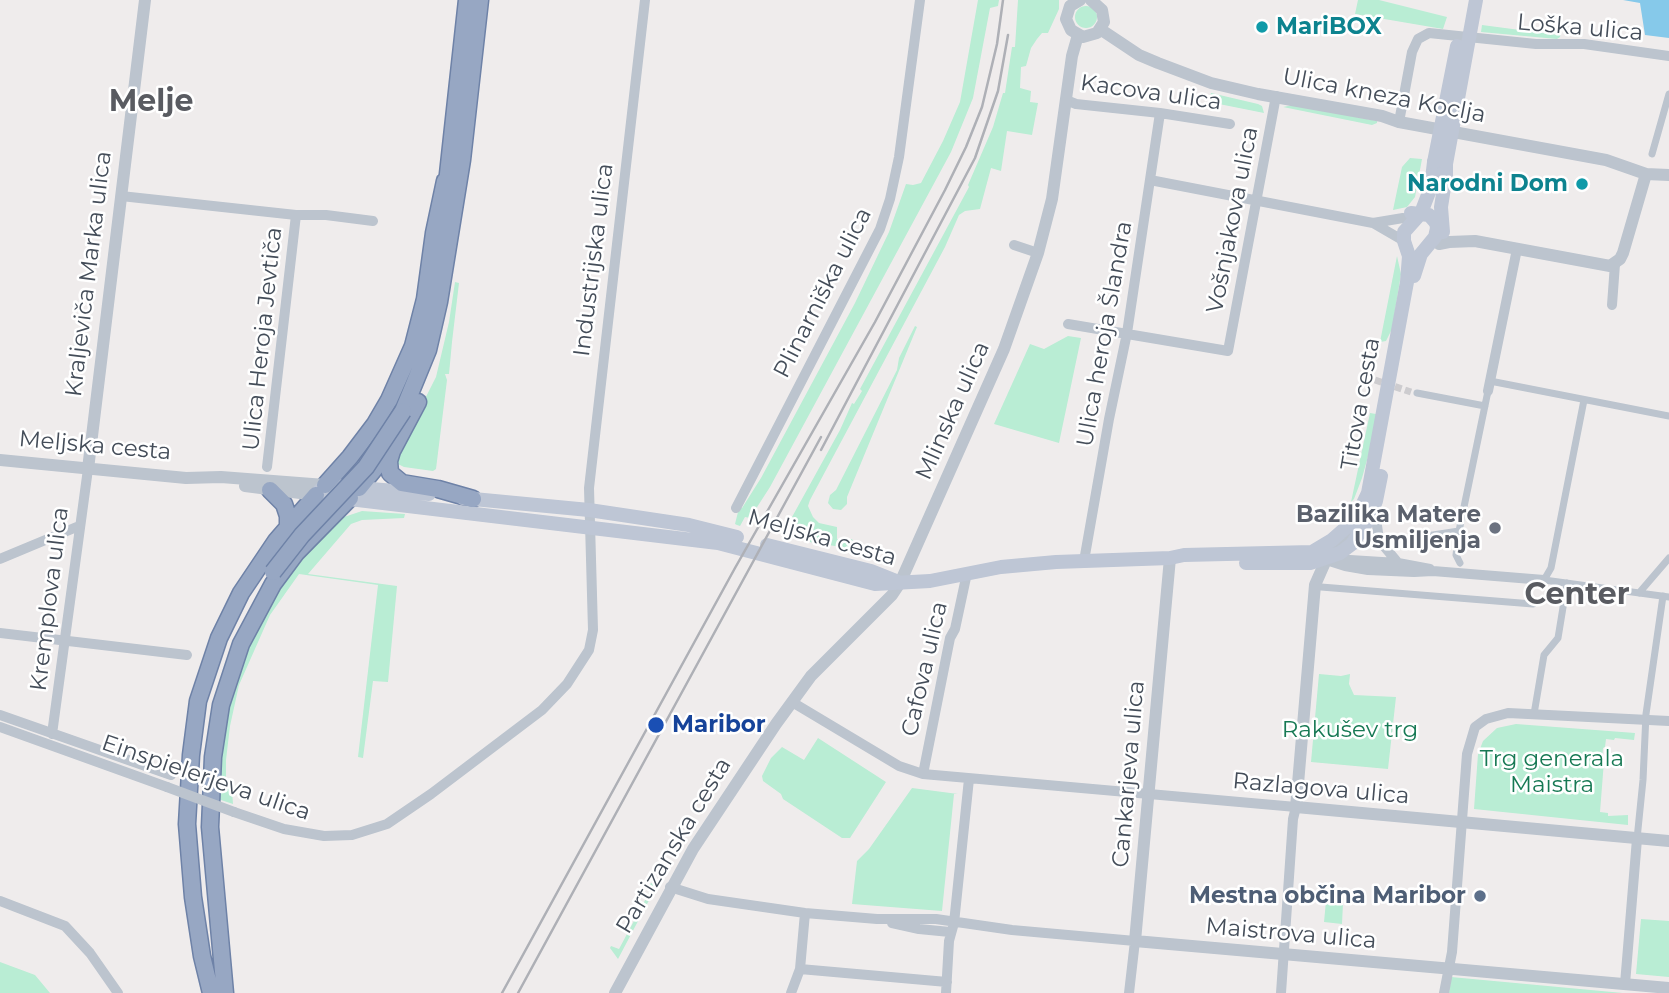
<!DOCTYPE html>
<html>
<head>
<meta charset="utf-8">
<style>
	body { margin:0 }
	canvas { display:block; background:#efecec }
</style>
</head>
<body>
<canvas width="1669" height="993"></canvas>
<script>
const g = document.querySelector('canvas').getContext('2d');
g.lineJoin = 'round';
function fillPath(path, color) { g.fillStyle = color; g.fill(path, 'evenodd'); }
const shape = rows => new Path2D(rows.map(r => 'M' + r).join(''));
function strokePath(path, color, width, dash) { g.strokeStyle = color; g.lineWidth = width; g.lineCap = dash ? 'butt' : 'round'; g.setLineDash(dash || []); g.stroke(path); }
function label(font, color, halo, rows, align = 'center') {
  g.font = font + ' Montserrat,sans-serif'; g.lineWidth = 5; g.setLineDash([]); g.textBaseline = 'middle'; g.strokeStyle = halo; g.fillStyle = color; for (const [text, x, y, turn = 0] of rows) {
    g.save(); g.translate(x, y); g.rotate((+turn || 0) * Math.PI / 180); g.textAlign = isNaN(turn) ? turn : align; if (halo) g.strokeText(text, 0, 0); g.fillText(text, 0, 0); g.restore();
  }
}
fillPath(shape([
	[978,0,999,0,998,6,990,8,973,98,951,152,770,487,750,518,745,517,740,526,737,525,735,524,739,508,742,508,761,478,855,303,889,232,906,184,913,185,921,183,943,141,960,102],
	[1018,0,1059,0,1059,9,1048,33,1042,33,1037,39,1031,48,1026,66,1021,67,1020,88,1031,91,1030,102,1038,103,1032,135,1007,131,1001,171,991,168,980,209,965,211,959,215,945,247,810,500,808,506,813,517,819,523,837,527,837,539,852,539,856,549,814,543,791,537,798,522,792,517,840,430,852,403,854,404,862,391,860,389,969,187,968,185,993,127,1003,93,1005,93,1012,47,1015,47],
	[1358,0,1379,0,1447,17,1443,29,1355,14],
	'1075 17a11 11 0 1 1 22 0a11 11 0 1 1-22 0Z',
	[1560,23,1562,23,1560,37,1557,39,1481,32,1482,25,1558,35],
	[1211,93,1258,104,1262,106,1264,113,1209,102],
	[1293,105,1377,121,1377,123,1372,125,1283,107],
	[1410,158,1422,159,1415,197,1407,207,1393,210,1402,167],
	[1397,256,1401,274,1392,329,1386,341,1380,342],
	[455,282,459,283,452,342,449,374,445,374,447,380,436,469,433,471,404,467,398,464,398,452,436,377,449,322],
	[915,326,917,327,847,497,847,504,841,510,833,509,828,503,830,495,836,490,897,370,899,358],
	[1068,336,1081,338,1059,443,994,424,1030,344,1044,349],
	[1370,413,1376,414,1372,442,1362,478,1354,499,1351,502],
	[362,511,405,514,404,518,362,520,351,524,308,574,397,586,388,682,373,681,363,758,358,757,378,585,299,574,270,615,239,685,230,726,226,760,226,783,232,791,233,804,215,798,219,735,237,670,268,604,312,547,344,517],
	[1319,674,1341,676,1350,674,1349,684,1354,695,1396,697,1388,769,1311,762],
	[1516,724,1635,733,1634,740,1615,738,1614,740,1606,739,1605,747,1603,748,1602,760,1604,761,1600,812,1608,813,1608,816,1628,815,1628,825,1474,809,1478,754,1483,741,1497,728],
	[818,738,886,782,850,838,842,838,783,799,781,794,763,781,762,776,771,758,782,747,804,760],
	[912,788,958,794,954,794,942,911,852,904,857,861,869,849],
	[652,883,656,887,618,959,610,948,611,946,619,949,651,889,646,886],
	[1326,901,1343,903,1342,924,1324,922],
	[1641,919,1669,921,1669,977,1636,974],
	[0,962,35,975,50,993,0,993],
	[1451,977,1623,993,1449,993]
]), '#b9edd4');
fillPath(shape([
	[1623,0,1669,0,1669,38,1645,35,1640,3]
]), '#86c9ea');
strokePath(shape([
	[1375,380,1411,392]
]), '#cdcccf', 7, [7, 3.5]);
const trunk = shape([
	[446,192,467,0],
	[418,402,392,451,389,461,390,473,402,483,438,489,473,499],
	[403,411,428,350,439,302,462,160,480,0],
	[325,485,350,457,375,424,389,400,413,346,425,299,434,233,445,181],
	[359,488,389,451],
	[270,490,284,504,288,516,288,526],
	[211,993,202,956,193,897,187,824,191,755,198,701,219,638,241,593,276,541,316,495],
	[225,993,210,827,213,757,221,705,241,644,273,584,296,553,350,498]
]);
strokePath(trunk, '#6e82a7', 19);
strokePath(shape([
	[1652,154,1669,94],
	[1490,381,1669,416],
	[1417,393,1485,406],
	[1584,400,1551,568,1544,580,1669,597],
	[1387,542,1459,531],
	[1460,563,1456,555,1459,531,1488,391],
	[1321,587,1533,604],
	[1639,593,1669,558],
	[1534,714,1544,655,1558,638,1567,583],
	[1637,839,1643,780,1646,714,1663,596]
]), '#bcc4ce', 7);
strokePath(shape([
	[1066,100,1076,104,1160,113,1230,124],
	[1399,122,1412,52,1418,39,1429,33,1536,44,1584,44,1669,56],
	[1150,180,1373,223,1404,241],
	[121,196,296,215,326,215,373,221],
	[1373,223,1403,218],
	[1014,245,1038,253],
	[1612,305,1615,264],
	[1068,324,1228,351,1276,96],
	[1488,391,1517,249],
	[267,467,296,215],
	[736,508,880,229,890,199,899,157,920,0],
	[1375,511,1379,540,1398,563],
	[0,559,79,526],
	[1323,559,1345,566,1368,570,1414,572,1433,571,1544,580],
	[1334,559,1398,563,1430,569],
	[1084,561,1109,419,1127,333,1160,113],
	[0,633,187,655],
	[792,702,899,766,923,774,1296,807,1293,819,1281,993],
	[0,715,171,775],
	[0,727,167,787],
	[52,734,88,469],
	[923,774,950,638,955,629,967,573],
	[234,812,284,829,324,836,352,835,387,824,431,794,542,710,567,684,589,650,593,630,589,488,645,0],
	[670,887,708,899,805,913,877,919,936,919,1012,930,1135,941,1129,993],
	[0,901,65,926,90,953,118,993],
	[892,923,919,929,950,932],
	[800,969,947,982],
	[1625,984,1637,839],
	[791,993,800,969,805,913],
	[946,993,949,941,954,923,969,779],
	[1444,993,1452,952,1467,754,1475,727,1486,719,1508,713,1669,721]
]), '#bcc4ce', 10);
strokePath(shape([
	[1080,0,1070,6,1066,19,1071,30,1083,37,1097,33,1104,22,1102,10,1091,0],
	[1100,29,1139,55,1158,63,1211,83,1258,94,1382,116,1399,122,1606,160,1646,174,1669,175],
	[1439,244,1449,242,1475,241,1610,266,1620,259,1623,253,1646,174],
	[0,460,186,478,221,477,325,485],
	[88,469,145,0],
	[245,486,316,495],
	[1346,534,1326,560,1315,585,1296,807,1669,841],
	[1170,558,1135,941,1669,988],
	[615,993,693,849,776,724,811,676,892,595,900,583,1004,349,1038,253,1052,199,1072,56,1078,35]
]), '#bcc4ce', 12);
strokePath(shape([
	[1411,213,1429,215,1436,223,1437,228,1435,237,1421,254,1414,276],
	[1443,232,1441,207,1446,175,1446,164],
	[319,491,325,485,429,494],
	[316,495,718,543,875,584,930,581,1001,567,1056,562,1170,558,1184,555,1312,552,1332,540,1349,525,1360,510,1368,493,1407,282,1409,256,1404,241,1404,232,1421,213,1431,187,1434,162],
	[463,498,589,510,689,525,737,537],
	[767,545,871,571,896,581],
	[1246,563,1310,563,1340,553,1352,544,1369,519,1376,501,1381,476]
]), '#bec6d5', 14);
strokePath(trunk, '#97a7c3', 16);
strokePath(shape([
	[821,450,975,158,998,91,1008,35],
	[502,993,735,568,875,322,945,190,966,147,982,107,997,44,1003,0],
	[518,993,821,437]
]), '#aeb0b6', 2.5);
const trunkBridge = shape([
	[273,572,302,535,366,467,403,411]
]);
strokePath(trunkBridge, '#6e82a7', 19, []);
strokePath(shape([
	[167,787,234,812]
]), '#bcc4ce', 10);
strokePath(shape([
	[1434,162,1457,46],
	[1446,164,1476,0]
]), '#bec6d5', 14);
strokePath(trunkBridge, '#97a7c3', 16);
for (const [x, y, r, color] of [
	[1262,27,7,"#0f9aa8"],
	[1582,184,7,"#0f9aa8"],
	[1495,528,7,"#6b7280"],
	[656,725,9,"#1a4fb4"],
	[1480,896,7,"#5c6f8a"]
]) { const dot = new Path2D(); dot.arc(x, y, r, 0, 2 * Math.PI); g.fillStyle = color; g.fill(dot); strokePath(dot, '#fff', 2.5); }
label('bold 23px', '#0d838f', '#fff', [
	["MariBOX",1276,27],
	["Narodni Dom",1568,184,"right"]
], 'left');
label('23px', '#444d59', '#fff', [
	["Loška ulica",1580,28,5],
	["Kacova ulica",1151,93,8],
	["Ulica kneza Koclja",1384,96,11],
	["Vošnjakova ulica",1233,220,-79],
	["Industrijska ulica",594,260,-83],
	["Kraljeviča Marka ulica",89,274,-83],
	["Plinarniška ulica",823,293,-63],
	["Ulica heroja Šlandra",1105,334,-80],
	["Ulica Heroja Jevtiča",263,339,-84],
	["Titova cesta",1361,404,-80],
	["Mlinska ulica",953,411,-66],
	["Meljska cesta",95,446,5],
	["Meljska cesta",822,538,16],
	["Kremplova ulica",50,599,-83],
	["Cafova ulica",925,669,-77],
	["Cankarjeva ulica",1129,774,-85],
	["Einspielerjeva ulica",206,778,19],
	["Razlagova ulica",1321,789,5],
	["Partizanska cesta",674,846,-59],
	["Maistrova ulica",1291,934,5]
]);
label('bold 23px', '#5b616d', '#fff', [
	["Bazilika Matere",1481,515],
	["Usmiljenja",1481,541]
], 'right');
label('bold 23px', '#164399', '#fff', [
	["Maribor",672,725]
], 'left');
label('23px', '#177954', '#fff', [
	["Rakušev trg",1350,730],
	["Trg generala",1552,759],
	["Maistra",1552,785]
]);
label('bold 23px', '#4e5e75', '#fff', [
	["Mestna občina Maribor",1466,896]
], 'right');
label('bold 30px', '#595b61', '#fff', [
	["Melje",151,102],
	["Center",1577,595]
]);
</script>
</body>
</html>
